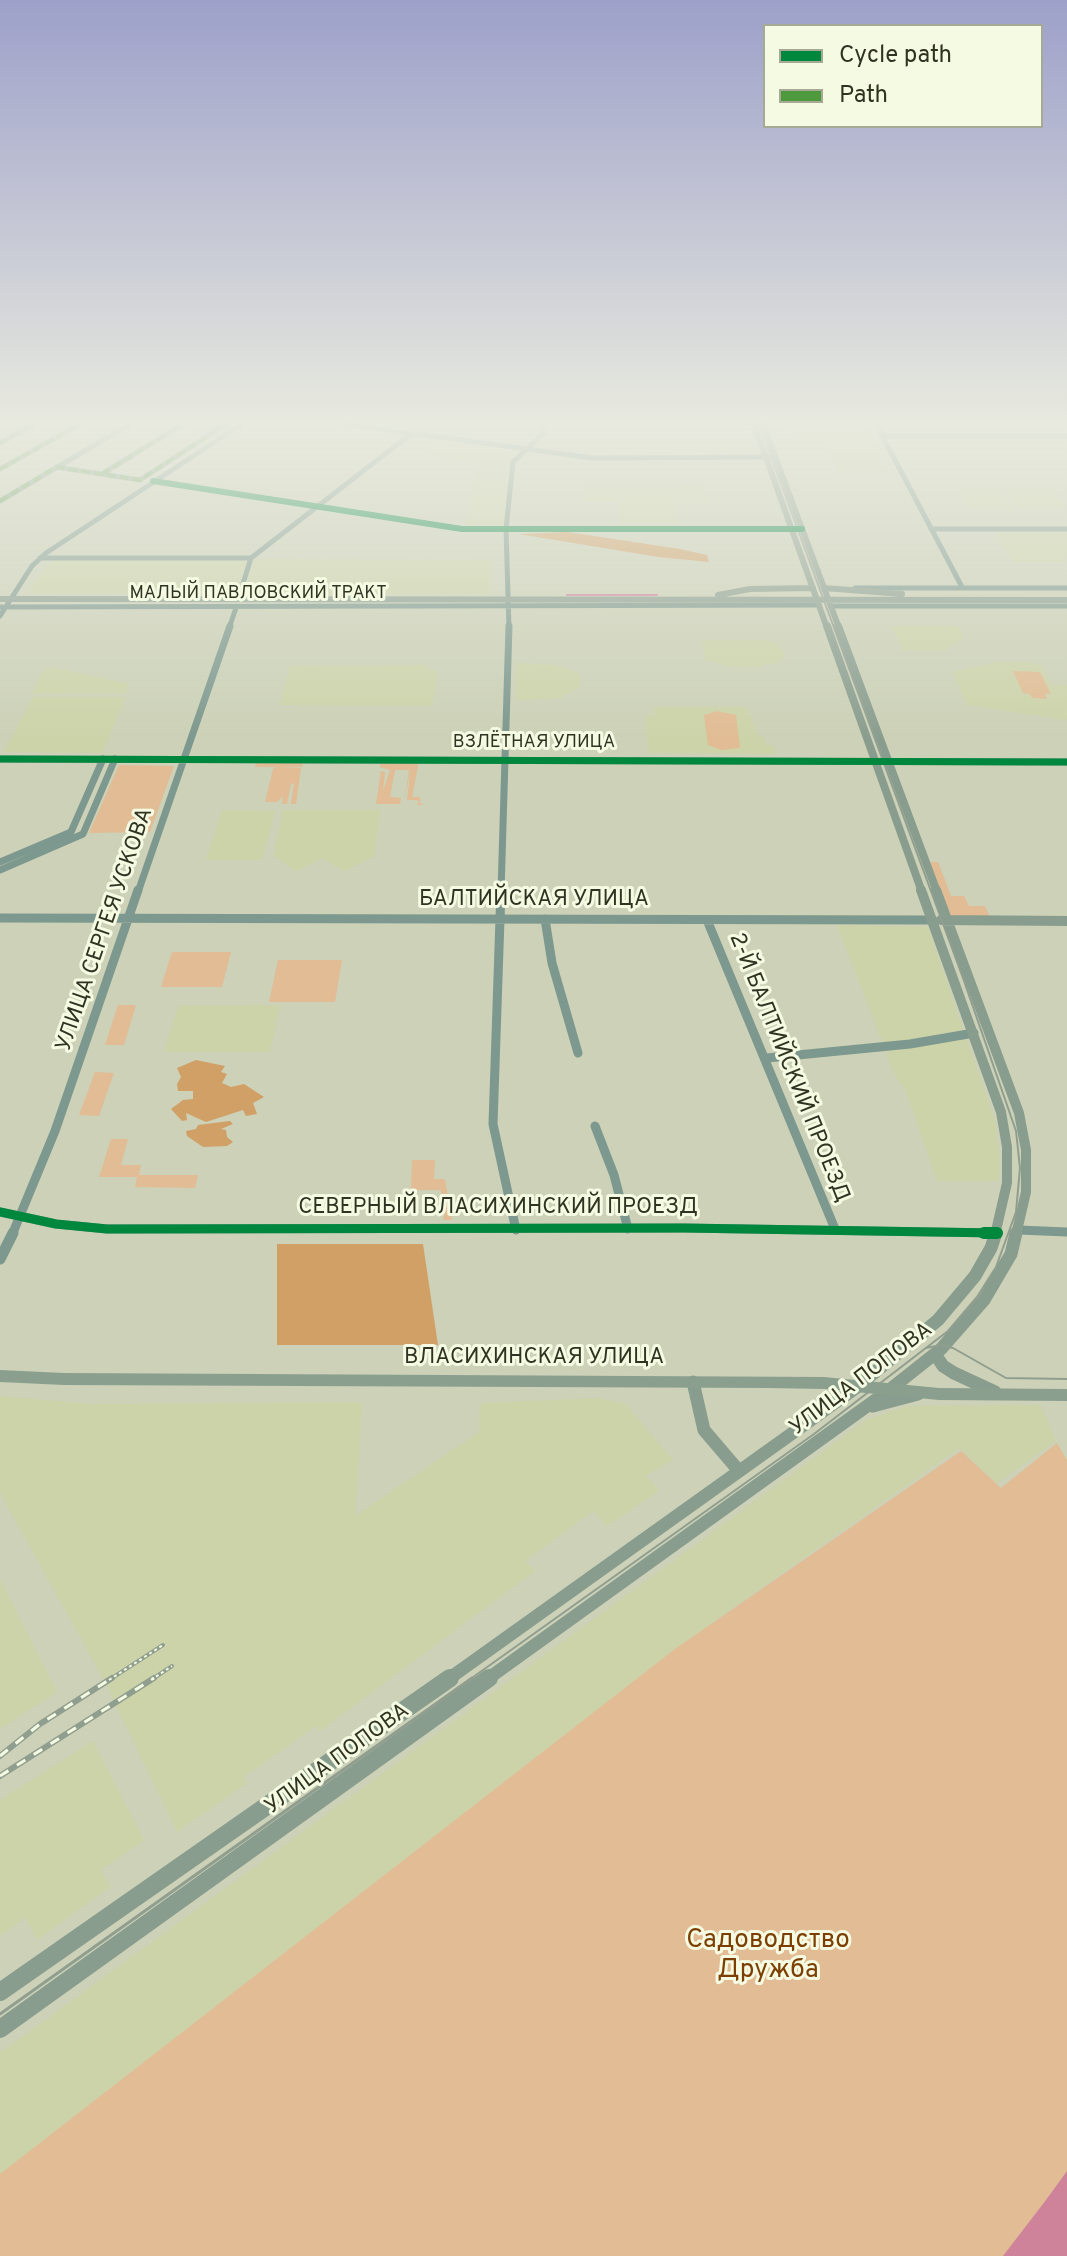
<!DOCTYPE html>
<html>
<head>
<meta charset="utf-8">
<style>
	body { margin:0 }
	#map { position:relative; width:1067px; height:2256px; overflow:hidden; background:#ccd1b7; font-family:Overpass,sans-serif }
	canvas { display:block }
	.legend { position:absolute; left:763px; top:24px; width:280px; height:104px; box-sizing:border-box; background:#f5fae2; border:2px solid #a6aa95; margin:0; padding:10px 14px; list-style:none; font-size:24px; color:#303321 }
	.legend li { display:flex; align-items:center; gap:16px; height:40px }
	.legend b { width:40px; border:2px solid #a6aa95 }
</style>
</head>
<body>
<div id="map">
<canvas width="1067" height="2256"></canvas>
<ul class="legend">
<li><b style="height:10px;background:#00873e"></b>Cycle path</li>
<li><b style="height:10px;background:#4e983e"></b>Path</li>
</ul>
</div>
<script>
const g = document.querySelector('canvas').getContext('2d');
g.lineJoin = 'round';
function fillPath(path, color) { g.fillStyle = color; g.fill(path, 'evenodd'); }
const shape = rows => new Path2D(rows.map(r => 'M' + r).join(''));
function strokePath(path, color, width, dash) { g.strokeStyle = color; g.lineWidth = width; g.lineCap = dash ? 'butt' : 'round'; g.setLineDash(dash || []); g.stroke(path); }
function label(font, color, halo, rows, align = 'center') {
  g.font = font + ' Overpass,sans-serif'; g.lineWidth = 6; g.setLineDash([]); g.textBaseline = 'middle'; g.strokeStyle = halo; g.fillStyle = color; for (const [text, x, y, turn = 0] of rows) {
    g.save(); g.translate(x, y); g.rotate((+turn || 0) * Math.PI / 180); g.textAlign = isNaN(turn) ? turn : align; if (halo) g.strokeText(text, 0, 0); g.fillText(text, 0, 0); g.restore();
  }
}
fillPath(shape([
	[790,424,863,424,869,435,795,435],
	[826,437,870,437,889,473,839,473],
	[445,440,521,450,509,462,504,525,465,525,479,463,426,456],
	[584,481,678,481,679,487,704,487,708,503,673,503,677,523,620,523,617,502,585,502],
	[956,488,1002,489,1015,510,968,510],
	[1005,489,1055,489,1067,510,1018,510],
	[995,533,1067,533,1067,556,1063,556,1067,562,1013,562],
	[53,558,492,560,489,595,27,593],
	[892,626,958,626,964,638,943,651,902,650],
	[702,640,769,640,783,649,785,656,776,664,764,664,763,667,732,667,705,660],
	[1004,661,1041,664,1052,685,1067,685,1067,720,967,705,953,672],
	[517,663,555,665,579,673,579,687,560,698,516,700],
	[428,665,428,670,437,670,432,706,280,705,290,666],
	[45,668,57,668,129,684,126,693,32,694],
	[33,697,126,697,102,753,4,752],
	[653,707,747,707,758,736,763,737,766,745,773,745,776,754,649,753,645,716,654,715],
	[222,810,275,811,262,860,206,860],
	[283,810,380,810,374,856,345,871,322,858,296,871,274,856],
	[837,925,928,927,995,1122,1000,1162,998,1181,937,1181,905,1088,897,1080],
	[280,1005,270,1052,164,1052,178,1006],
	[0,1396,91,1404,362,1402,355,1516,479,1432,480,1405,484,1403,597,1398,625,1404,673,1460,646,1476,659,1491,607,1526,593,1511,525,1561,535,1571,320,1731,316,1726,244,1777,247,1783,177,1832,105,1682,0,1493],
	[1040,1405,1056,1441,997,1483,959,1448,675,1649,0,2174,0,2053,866,1420,908,1406],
	[0,1579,57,1692,0,1729],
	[93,1741,144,1840,101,1870,110,1887,37,1940,26,1917,0,1936,0,1800]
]), '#ccd3a9');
fillPath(shape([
	[1013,671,1040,672,1051,694,1045,694,1047,699,1032,698,1030,694,1023,693],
	[717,711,736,715,740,748,721,750,708,745,704,715],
	[419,761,412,797,420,797,420,803,424,805,417,805,419,802,417,800,407,800,411,767,405,799,409,770,395,770,390,797,401,798,400,804,376,804,381,771,385,772,383,791,390,770,380,767,380,763],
	[256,763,303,763,302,767,278,767,301,768,296,804,291,804,294,783,291,784,287,804,282,804,283,796,277,802,265,802,273,769,276,767,255,767],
	[119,765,174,766,150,832,89,833],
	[929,862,938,862,951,896,964,896,969,906,985,906,990,917,951,916],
	[172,952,231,952,222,987,161,987],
	[278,960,342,960,335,1002,269,1002],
	[118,1005,136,1005,124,1045,105,1045],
	[95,1072,114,1073,99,1116,79,1115],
	[111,1139,128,1139,121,1165,141,1165,139,1175,198,1175,195,1188,135,1187,137,1177,99,1177],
	[412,1160,435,1160,434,1179,445,1179,452,1220,443,1220,447,1203,440,1190,411,1190],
	[1057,1443,1067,1460,1067,2256,0,2256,0,2174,675,1649,961,1451,1001,1488]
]), '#e1bc94');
fillPath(shape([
	[568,532,680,549,707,555,709,562,658,557,519,534],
	[196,1060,225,1066,221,1072,227,1074,222,1083,231,1087,244,1084,264,1097,253,1103,257,1114,246,1116,243,1110,206,1122,186,1113,187,1120,182,1121,171,1109,183,1100,193,1099,193,1091,178,1091,177,1084,181,1077,177,1068],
	[230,1121,233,1124,221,1129,226,1130,227,1137,233,1142,227,1146,203,1147,187,1136,186,1131,196,1129,198,1125],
	[277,1244,423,1244,438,1345,277,1345]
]), '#d1a067');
fillPath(shape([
	[1067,2171,1067,2256,1003,2256,1046,2200]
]), '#ce839b');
strokePath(shape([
	[567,595,657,595]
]), '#ce839b', 2);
strokePath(shape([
	[344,424,593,458,775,457],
	[876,424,962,587],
	[882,436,1067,436],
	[0,443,34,424],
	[56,467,140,480,226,424],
	[0,469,80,424],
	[102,474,183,424],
	[153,481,462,529,802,529],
	[0,501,130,424],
	[931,529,1067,529],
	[40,558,251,558],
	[855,588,1067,588],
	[241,590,251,558,412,433],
	[831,606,1067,606],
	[0,607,819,605],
	[0,616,32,566,46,553,242,424],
	[229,628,236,608],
	[509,628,506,529,513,462,543,434,542,424]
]), '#7d988e', 5);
strokePath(shape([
	[0,759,1067,762],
	[0,862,71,832,103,759],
	[0,870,83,834,115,759],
	[138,892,230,626],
	[501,892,509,626]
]), '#7d988e', 7);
strokePath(shape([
	[501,890,493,1124,516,1230],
	[0,918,933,920],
	[545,919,552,963,578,1053],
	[707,920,835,1229],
	[767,1058,910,1044,974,1033],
	[595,1126,614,1175,628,1229],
	[0,1212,56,1224,107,1229,684,1228,997,1233],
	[1019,1230,1067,1232],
	[12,1235,55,1131,138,890]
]), '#7d988e', 9);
strokePath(shape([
	[984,1233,997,1233],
	[0,1259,13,1233]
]), '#7d988e', 11);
strokePath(shape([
	[754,424,827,628],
	[763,424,839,628],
	[824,588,902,594],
	[718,595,750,589,813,588],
	[0,599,1067,600]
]), '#899d8e', 6);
strokePath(shape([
	[827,626,922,892],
	[838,626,937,892]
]), '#899d8e', 8);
strokePath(shape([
	[921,890,1001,1112,1007,1147,1007,1183,995,1235],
	[936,890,1019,1113,1026,1150,1026,1192,1016,1235],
	[941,920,1067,921]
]), '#899d8e', 10);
strokePath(shape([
	[935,1354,943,1366,954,1373,995,1392],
	[693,1382,704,1430,739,1471],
	[873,1406,918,1394],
	[447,1680,857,1387,938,1320,975,1276,991,1248,996,1233],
	[486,1680,888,1391,941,1349,984,1300,1011,1254,1016,1233]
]), '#899d8e', 13);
strokePath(shape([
	[0,1992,450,1678],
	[0,2029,489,1678]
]), '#899d8e', 18);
fillPath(shape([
	[0,1370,64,1373,824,1377,939,1388,1067,1389,1067,1401,939,1400,824,1389,768,1388,64,1385,0,1382,0,1370]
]), '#8b9f8f');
strokePath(shape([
	[926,1348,941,1345,953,1348,1006,1378,1067,1379],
	[469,1680,814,1434,948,1331,977,1297,996,1267,1016,1212,1020,1168,1016,1131,963,978,759,424]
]), '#909e8f', 2);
strokePath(shape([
	[0,2014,472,1678]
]), '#909e8f', 3);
const railFar1 = shape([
	[109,1680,163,1645],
	[151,1680,172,1666]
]);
const rail = shape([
	[0,1756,40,1724,112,1678],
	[0,1776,154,1678]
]);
strokePath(railFar1, '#909e8f', 4);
strokePath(rail, '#909e8f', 6);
strokePath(railFar1, '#f5fae2', 2, [3]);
strokePath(rail, '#f5fae2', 3, [10]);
strokePath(shape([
	[0,443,34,424],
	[0,469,80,424],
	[102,474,183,424],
	[0,501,56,467,140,480,226,424]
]), '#4e983e', 4, [9, 4]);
strokePath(shape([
	[153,481,462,529,802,529]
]), '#00873e', 6);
strokePath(shape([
	[0,759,1067,762]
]), '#00873e', 7);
strokePath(shape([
	[0,1212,56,1224,107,1229,684,1228,997,1233]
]), '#00873e', 9);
strokePath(shape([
	[984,1233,997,1233]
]), '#00873e', 12);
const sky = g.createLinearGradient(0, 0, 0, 740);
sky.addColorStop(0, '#9da0c9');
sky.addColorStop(0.57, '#e8eadf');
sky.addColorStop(1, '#e8eadf00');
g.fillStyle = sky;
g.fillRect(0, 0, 1067, 740);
label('18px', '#303321', '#f5fae2', [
	["МАЛЫЙ ПАВЛОВСКИЙ ТРАКТ",258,594],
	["ВЗЛЁТНАЯ УЛИЦА",534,743]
]);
label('22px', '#303321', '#f5fae2', [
	["БАЛТИЙСКАЯ УЛИЦА",534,901],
	["УЛИЦА СЕРГЕЯ УСКОВА",106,930,-71],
	["2-Й БАЛТИЙСКИЙ ПРОЕЗД",788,1068,68],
	["СЕВЕРНЫЙ ВЛАСИХИНСКИЙ ПРОЕЗД",498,1209],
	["ВЛАСИХИНСКАЯ УЛИЦА",534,1359],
	["УЛИЦА ПОПОВА",862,1380,-37],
	["УЛИЦА ПОПОВА",338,1760,-36]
]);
label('26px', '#7c3f01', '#f5fae2', [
	["Садоводство",768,1942],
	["Дружба",768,1972]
]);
</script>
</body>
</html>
